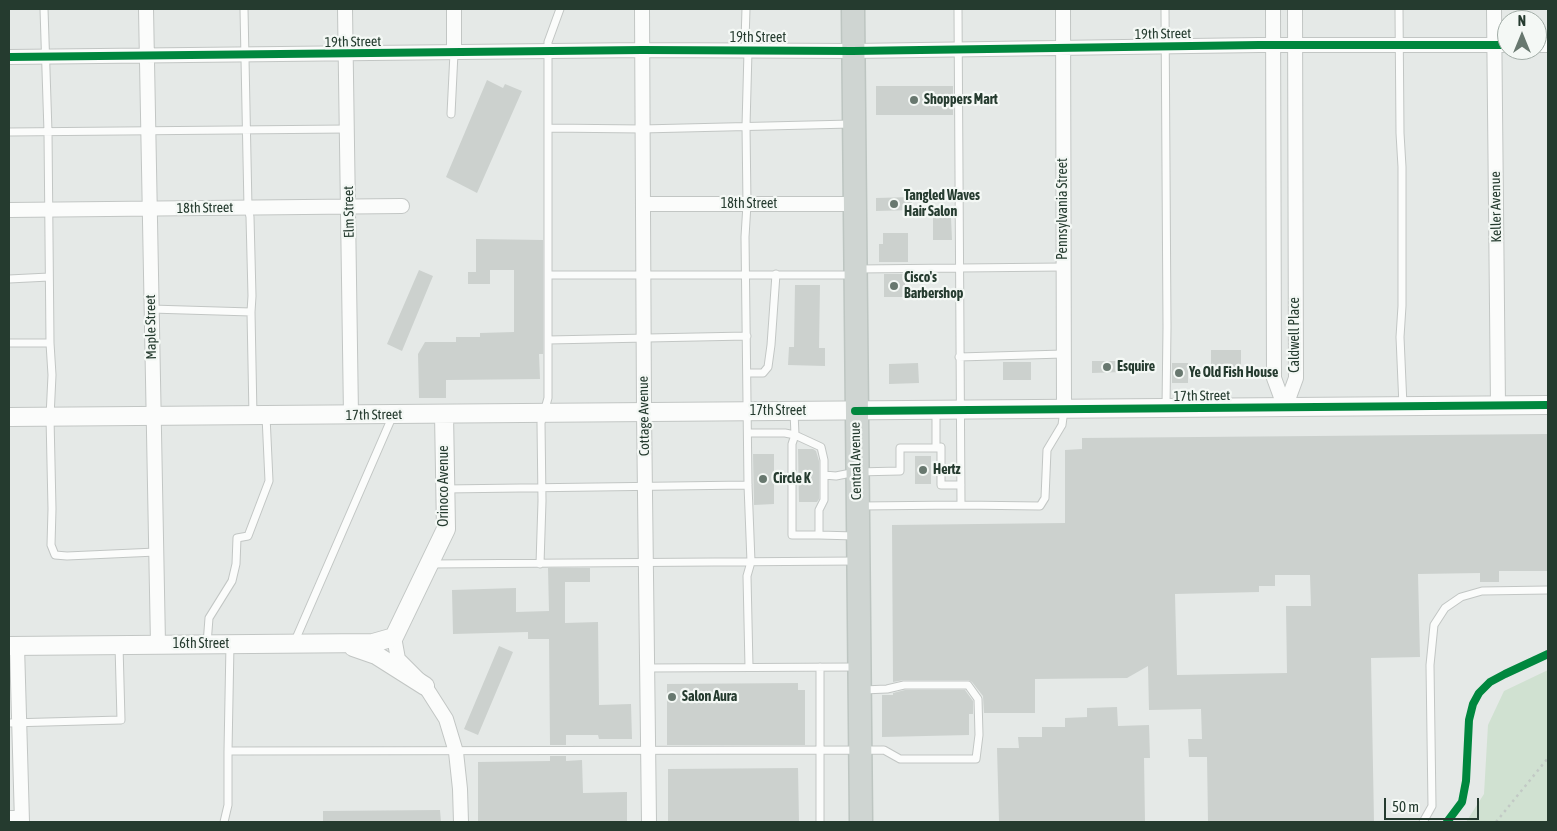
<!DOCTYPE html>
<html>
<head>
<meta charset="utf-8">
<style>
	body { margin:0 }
	#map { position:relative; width:1557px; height:831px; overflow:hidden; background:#e5e9e7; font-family:"Asap Condensed",sans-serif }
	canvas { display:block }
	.frame { position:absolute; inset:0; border:10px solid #253b2f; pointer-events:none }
	.north { position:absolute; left:1497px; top:10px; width:50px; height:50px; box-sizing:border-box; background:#f4f8f5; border:1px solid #a1aca6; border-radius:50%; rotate:0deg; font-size:14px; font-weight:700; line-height:20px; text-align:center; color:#253b2f }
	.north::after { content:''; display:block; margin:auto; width:18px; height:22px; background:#68786f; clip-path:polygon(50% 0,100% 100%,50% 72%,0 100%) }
	.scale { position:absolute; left:1384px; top:798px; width:95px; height:22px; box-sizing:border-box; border:2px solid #253b2f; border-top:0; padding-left:6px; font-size:15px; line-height:18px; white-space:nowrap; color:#253b2f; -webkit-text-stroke:4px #f4f8f5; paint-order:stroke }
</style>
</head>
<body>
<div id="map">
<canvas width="1557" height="831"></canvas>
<div class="frame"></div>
<div class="north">N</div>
<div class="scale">50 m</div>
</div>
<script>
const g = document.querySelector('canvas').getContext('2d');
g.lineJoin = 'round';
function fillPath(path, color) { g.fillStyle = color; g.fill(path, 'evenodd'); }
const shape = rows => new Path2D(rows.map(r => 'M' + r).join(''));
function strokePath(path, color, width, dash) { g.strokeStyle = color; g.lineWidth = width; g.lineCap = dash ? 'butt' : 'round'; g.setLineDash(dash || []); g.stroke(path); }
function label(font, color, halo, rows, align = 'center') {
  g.font = font + ' "Asap Condensed",sans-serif'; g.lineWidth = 4.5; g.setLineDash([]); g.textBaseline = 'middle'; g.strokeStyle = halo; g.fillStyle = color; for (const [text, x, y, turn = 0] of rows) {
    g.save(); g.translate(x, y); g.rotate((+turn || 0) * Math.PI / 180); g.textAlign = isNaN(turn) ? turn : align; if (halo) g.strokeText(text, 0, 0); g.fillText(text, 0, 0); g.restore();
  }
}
fillPath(shape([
	[1548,670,1548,822,1466,822,1484,794,1488,725,1504,691]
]), '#d0e1d1');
fillPath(shape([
	[487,80,503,88,505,84,522,91,477,193,446,177],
	[876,86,953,86,953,115,876,115],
	[912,197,912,210,876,211,876,198],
	[933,218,951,218,952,240,933,240],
	[883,233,908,233,908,262,879,262,879,244,883,244],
	[476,239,543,240,543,354,539,354,540,379,446,380,446,398,419,398,418,354,425,342,456,342,456,337,480,337,480,333,514,332,514,270,490,270,490,284,468,284,468,272,476,272],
	[419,270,433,276,402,351,387,344],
	[884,274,905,274,905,297,884,297],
	[795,285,820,285,819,348,825,348,825,366,788,365,789,347,794,347],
	[1211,350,1241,350,1241,367,1211,367],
	[1092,361,1122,361,1122,372,1092,373],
	[1003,362,1031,362,1031,380,1003,380],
	[918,363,919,383,889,384,889,364],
	[1172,363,1188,363,1188,383,1172,383],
	[1548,434,1548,571,1499,571,1499,582,1480,582,1480,573,1418,574,1420,657,1371,658,1374,822,1208,822,1207,757,1189,757,1188,739,1202,739,1201,709,1149,710,1148,666,1127,678,1035,679,1035,713,984,713,983,696,972,682,968,680,904,680,893,682,892,525,1065,523,1065,450,1082,449,1082,438],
	[1275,575,1310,575,1311,606,1286,606,1287,673,1177,675,1175,594,1259,592,1259,586,1275,586],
	[798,449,813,449,816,451,819,461,819,499,817,502,799,502],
	[753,454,774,454,774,504,754,505],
	[915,456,931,456,931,484,915,484],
	[548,568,590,568,590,582,565,582,565,623,598,622,599,705,631,704,632,739,599,739,598,735,566,735,566,745,550,745,549,639,528,639,528,632,453,634,452,590,516,588,516,612,549,611],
	[499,646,513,652,478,735,464,729],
	[798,683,798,690,805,690,805,745,667,745,667,684],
	[905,690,965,690,973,701,973,714,969,714,969,735,882,737,882,695,893,695,893,693],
	[1117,707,1118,726,1149,725,1150,758,1144,758,1145,822,999,822,997,748,1019,748,1018,737,1042,737,1042,727,1065,727,1065,718,1087,717,1087,708],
	[550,756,566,756,566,761,582,760,583,793,627,792,627,822,478,822,478,762,550,761],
	[798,768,799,822,668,822,668,769],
	[440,810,441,822,323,822,323,811]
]), '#ccd1ce');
const service = shape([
	[44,9,48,132,50,343,52,375,50,417,52,509,51,545,55,555,67,556,156,552],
	[244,9,248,208,250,217,252,296,251,312,253,416],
	[746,9,745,41,748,51,746,126,747,204,745,237,748,485,751,562,747,576,749,667],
	[1165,9,1167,327,1166,408],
	[1399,9,1400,133,1402,167,1402,306,1400,337,1403,406],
	[451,114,454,53],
	[549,128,642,129,851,124],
	[9,132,347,129],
	[857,269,1063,267],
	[549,275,852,275],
	[9,279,49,277],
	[151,309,251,312],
	[548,340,747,336],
	[9,343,50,343],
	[959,357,1063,354],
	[748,373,763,373,768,367,771,345,776,274],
	[794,412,795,435,821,447,824,460,824,475],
	[748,433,785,433,795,435,792,444,792,535,819,535],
	[936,448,941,447,941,485,961,485],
	[445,489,748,485],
	[961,505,1040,506,1045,498,1047,450,1062,425,1064,410],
	[860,506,961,505,958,9],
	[855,536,819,535,819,510,824,500,824,475,836,476,856,472,900,471,900,448,936,448,936,411],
	[430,564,857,561],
	[540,564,542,501,541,423,548,398,548,42,560,9],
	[294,643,393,415],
	[207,644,209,618,232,581,236,564,237,538,248,536,269,481,266,416],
	[230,644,228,751,884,750,900,759,976,759,979,735,978,699,968,685,904,685,887,689,863,690],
	[820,667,820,822],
	[647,668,857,667],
	[9,723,121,720,119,645],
	[224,822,228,805,228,751],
	[1423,822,1432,806,1430,665,1434,625,1445,608,1461,597,1482,591,1548,590]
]);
const minor = shape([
	[146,9,158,644],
	[345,9,351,415],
	[454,9,454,53],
	[642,9,644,412,649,822],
	[1063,9,1064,410],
	[1273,9,1274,378,1285,408],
	[1494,9,1498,406],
	[1537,45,1548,45],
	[9,57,642,50,853,51,1259,45,1507,45],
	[643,204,854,204],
	[9,210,402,206],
	[1285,408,1296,378,1295,9],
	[394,637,398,659,425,686,446,719,456,752,460,789,461,822],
	[17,646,22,822],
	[9,818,21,818]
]);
const tertiary = shape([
	[9,417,1548,405],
	[9,646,373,643,394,637,446,529,444,414],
	[353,647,376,655,425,686]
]);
const primary = shape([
	[853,9,861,822]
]);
strokePath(service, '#c2c6c4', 9);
strokePath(minor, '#c2c6c4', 16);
strokePath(tertiary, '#c2c6c4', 20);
strokePath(primary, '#bdc5c1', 25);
strokePath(shape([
	[1496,822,1548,758]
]), '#c2c9c5', 2.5, [2.5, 4]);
strokePath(service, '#fbfcfb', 7);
strokePath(minor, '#fbfcfb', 14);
strokePath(tertiary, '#fbfcfb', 18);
strokePath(primary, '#cfd5d2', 22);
strokePath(shape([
	[9,57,642,50,853,51,1259,45,1507,45],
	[855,411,1548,405],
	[1447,822,1462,802,1466,781,1469,720,1473,704,1479,693,1490,682,1505,674,1548,654]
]), '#00873e', 8);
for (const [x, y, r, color] of [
	[914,100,5,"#68786f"],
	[894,204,5,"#68786f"],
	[894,286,5,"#68786f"],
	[1107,367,5,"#68786f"],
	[1179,373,5,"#68786f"],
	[923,470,5,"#68786f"],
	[763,479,5,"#68786f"],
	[672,697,5,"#68786f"]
]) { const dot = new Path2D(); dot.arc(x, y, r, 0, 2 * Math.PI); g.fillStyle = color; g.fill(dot); strokePath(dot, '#f4f8f5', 2); }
label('14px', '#253b2f', '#f4f8f5', [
	["19th Street",1163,34,-1],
	["19th Street",758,38],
	["19th Street",353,42,-1],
	["18th Street",749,204],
	["Keller Avenue",1496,207,-91],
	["18th Street",205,208,-1],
	["Pennsylvania Street",1063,209,-90],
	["Elm Street",349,212,-91],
	["Maple Street",151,327,-91],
	["Caldwell Place",1295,335,-90],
	["17th Street",1202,396,-1],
	["17th Street",778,411],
	["17th Street",374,415,-1],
	["Cottage Avenue",644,416,-91],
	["Central Avenue",856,461,-91],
	["Orinoco Avenue",444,486,-90],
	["16th Street",201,644]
]);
label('bold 14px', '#253b2f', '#f4f8f5', [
	["Shoppers Mart",924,100],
	["Tangled Waves",904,196],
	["Hair Salon",904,212],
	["Cisco's",904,278],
	["Barbershop",904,294],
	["Esquire",1117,367],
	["Ye Old Fish House",1189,373],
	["Hertz",933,470],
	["Circle K",773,479],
	["Salon Aura",682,697]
], 'left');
</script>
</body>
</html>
